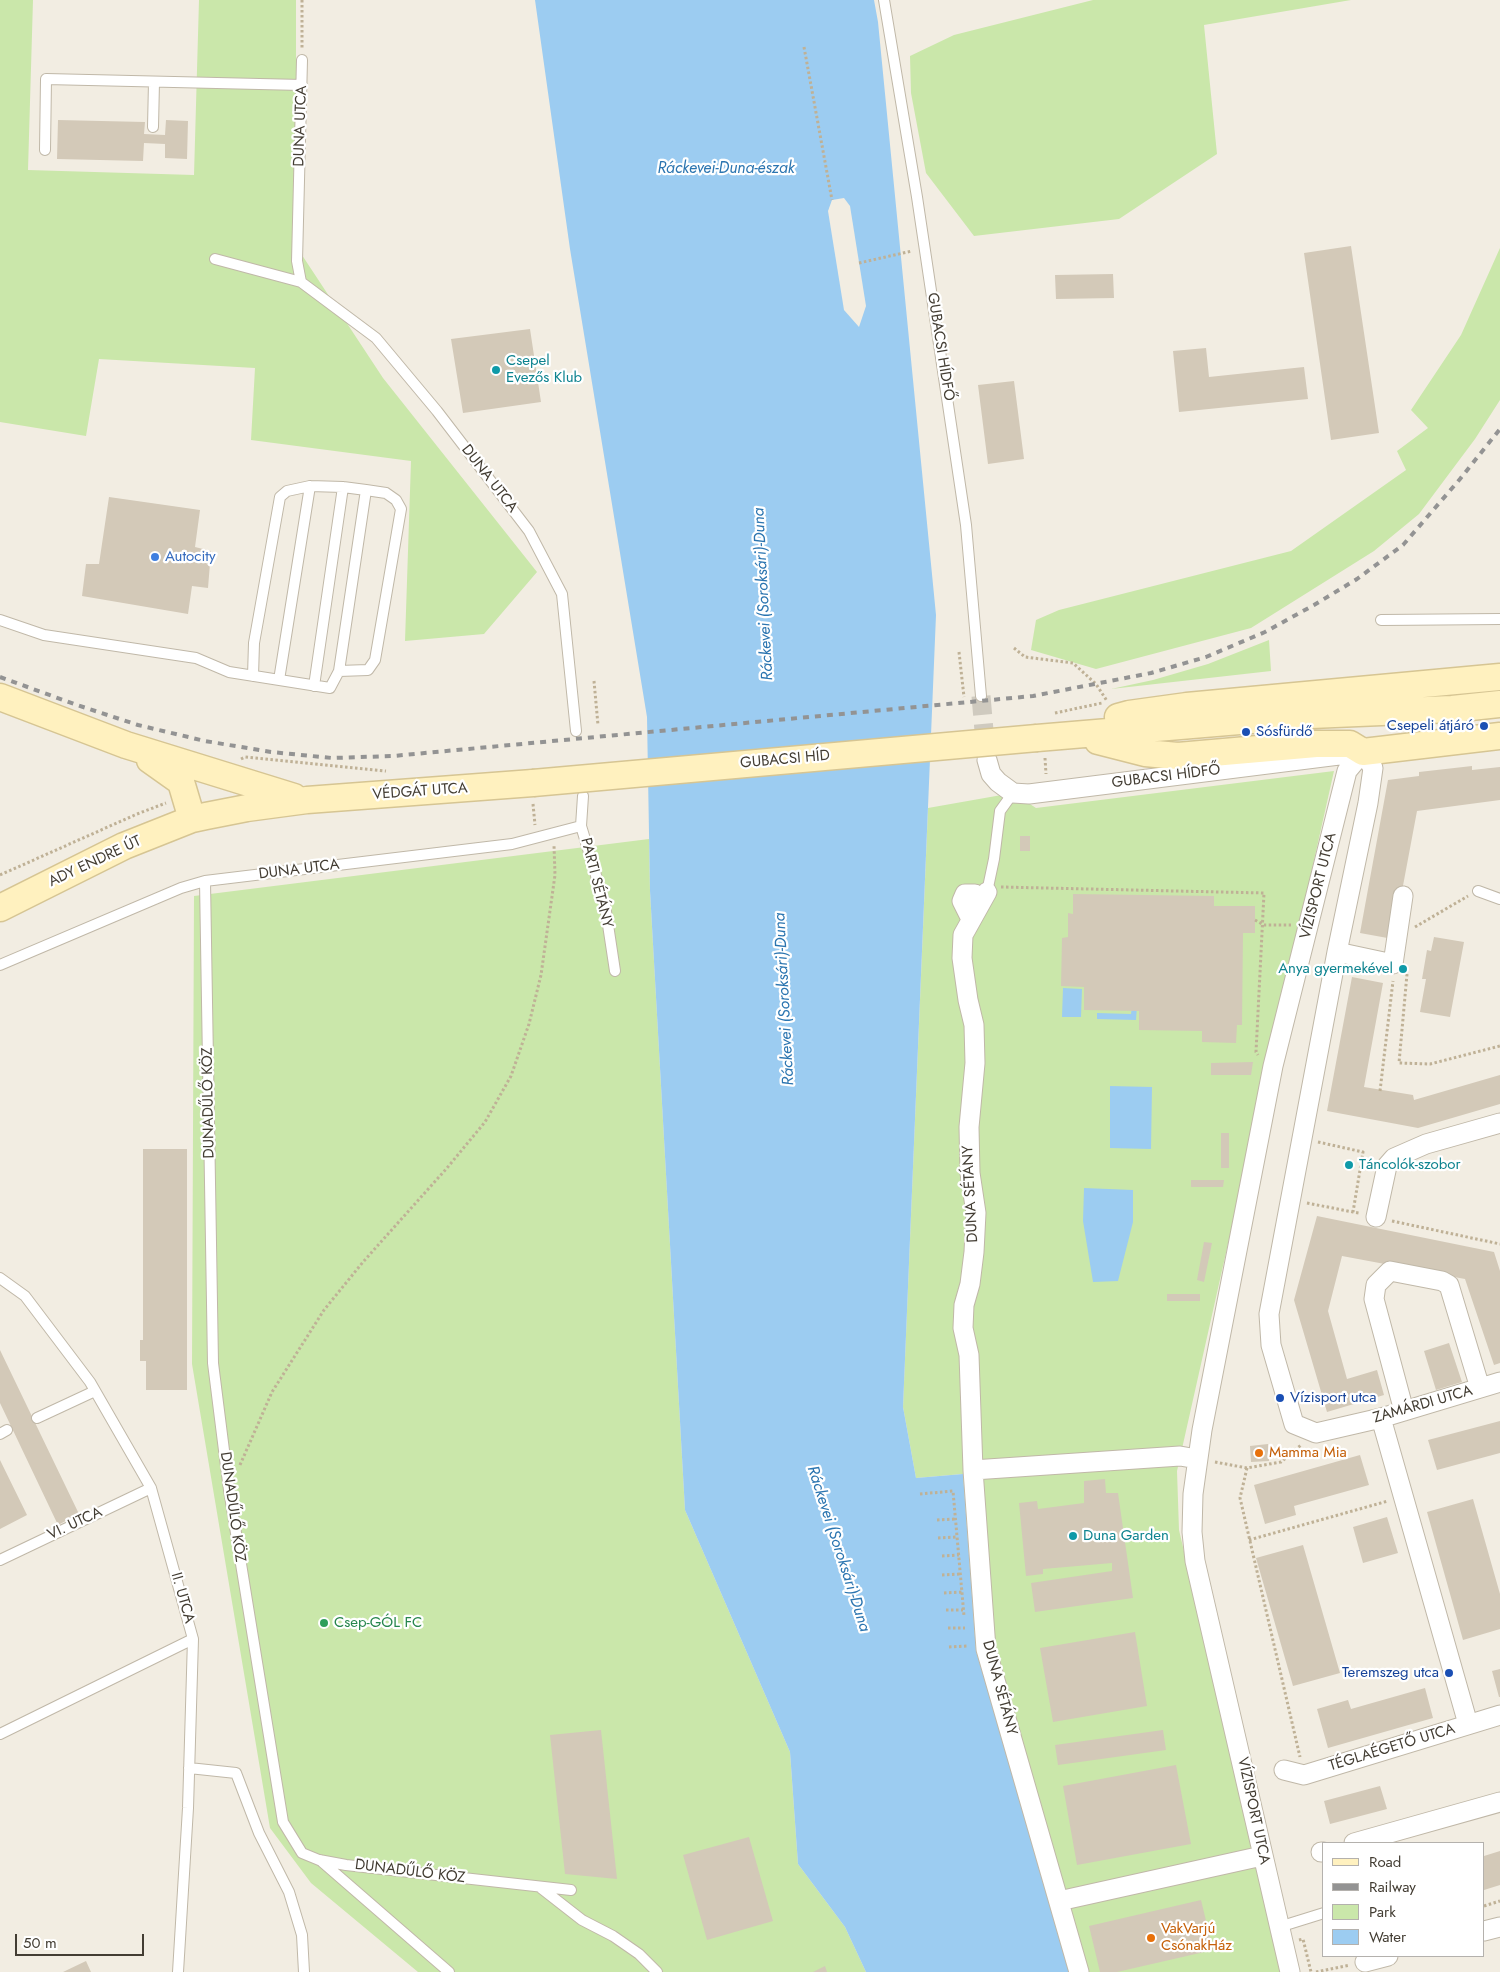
<!DOCTYPE html>
<html>
<head>
<meta charset="utf-8">
<style>
	body { margin:0 }
	#map { position:relative; width:1500px; height:1972px; overflow:hidden; background:#f2ede2; font-family:Jost,sans-serif }
	canvas { display:block }
	.legend { position:absolute; left:1322px; top:1842px; width:162px; height:115px; box-sizing:border-box; background:#fff; border:1px solid #b4b1ad; margin:0; padding:6px 9px; list-style:none; font-size:15px; color:#433d33 }
	.legend li { display:flex; align-items:center; gap:10px; height:25px }
	.legend b { width:25px; border:1px solid #b4b1ad }
	.scale { position:absolute; left:15px; top:1934px; width:129px; height:22px; box-sizing:border-box; border:2px solid #433d33; border-top:0; padding-left:6px; font-size:15px; line-height:18px; white-space:nowrap; color:#433d33; -webkit-text-stroke:4px #fff; paint-order:stroke }
</style>
</head>
<body>
<div id="map">
<canvas width="1500" height="1972"></canvas>
<ul class="legend">
<li><b style="height:6px;background:#fff1bf"></b>Road</li>
<li><b style="height:6px;background:#939393"></b>Railway</li>
<li><b style="height:14px;background:#cae7aa"></b>Park</li>
<li><b style="height:14px;background:#9cccf1"></b>Water</li>
</ul>
<div class="scale">50 m</div>
</div>
<script>
const g = document.querySelector('canvas').getContext('2d');
g.lineJoin = 'round';
function fillPath(path, color) { g.fillStyle = color; g.fill(path, 'evenodd'); }
const shape = rows => new Path2D(rows.map(r => 'M' + r).join(''));
function strokePath(path, color, width, dash) { g.strokeStyle = color; g.lineWidth = width; g.lineCap = dash ? 'butt' : 'round'; g.setLineDash(dash || []); g.stroke(path); }
function label(font, color, halo, rows, align = 'center') {
  g.font = font + ' Jost,sans-serif'; g.lineWidth = 4.5; g.setLineDash([]); g.textBaseline = 'middle'; g.strokeStyle = halo; g.fillStyle = color; for (const [text, x, y, turn = 0] of rows) {
    g.save(); g.translate(x, y); g.rotate((+turn || 0) * Math.PI / 180); g.textAlign = isNaN(turn) ? turn : align; if (halo) g.strokeText(text, 0, 0); g.fillText(text, 0, 0); g.restore();
  }
}
fillPath(shape([
	[0,0,33,0,28,170,194,175,199,0,296,0,296,246,383,378,537,572,484,634,405,641,411,461,251,440,255,368,99,359,86,436,0,422],
	[1093,0,1351,0,1204,25,1217,154,1119,219,974,236,926,173,911,93,910,56,954,35],
	[1500,248,1500,400,1475,439,1419,514,1374,551,1251,628,1096,669,1031,650,1036,620,1059,610,1291,551,1406,470,1397,451,1428,428,1411,410,1461,335],
	[1269,640,1271,671,1111,689,1153,680,1208,664],
	[1334,771,1177,1471,1179,1530,1238,1782,1285,1972,1073,1972,976,1651,963,1474,916,1478,903,1407,928,808,1013,793,1036,808],
	[649,839,650,891,685,1510,790,1752,798,1864,845,1927,866,1972,418,1972,311,1883,270,1828,192,1364,194,896]
]), '#cae7aa');
fillPath(shape([
	[535,0,874,0,878,22,936,615,903,1407,916,1478,963,1474,976,1651,1073,1972,866,1972,845,1927,798,1864,790,1752,685,1510,650,891,647,717,570,249],
	[1063,988,1082,989,1081,1017,1062,1017],
	[1132,1006,1137,1006,1136,1020,1097,1019,1097,1013,1131,1014],
	[1110,1086,1152,1087,1151,1149,1110,1148],
	[1084,1188,1133,1190,1133,1222,1118,1281,1093,1282,1083,1221]
]), '#9cccf1');
fillPath(shape([
	[844,198,850,206,866,306,859,327,844,310,828,211,832,200]
]), '#f2ede2');
fillPath(shape([
	[58,120,145,122,144,134,165,135,166,120,188,121,187,159,165,158,165,144,144,143,143,161,57,159],
	[1351,246,1379,433,1331,440,1304,253],
	[1113,274,1114,298,1056,299,1055,275],
	[530,329,541,402,463,413,451,339],
	[1206,348,1209,377,1304,367,1308,399,1179,412,1173,351],
	[1014,381,1024,459,988,464,978,385],
	[109,497,200,510,195,547,211,551,208,588,192,586,188,614,82,596,86,564,99,564],
	[1472,766,1472,770,1500,767,1500,800,1417,811,1393,939,1360,933,1388,780,1419,776,1419,772],
	[1020,836,1030,836,1030,851,1020,851],
	[1073,894,1214,896,1214,906,1255,906,1255,933,1243,933,1242,1025,1237,1025,1236,1043,1202,1042,1202,1031,1139,1030,1139,1011,1084,1010,1084,987,1061,986,1062,938,1068,937,1068,913,1073,914],
	[1434,937,1464,942,1450,1017,1420,1012,1426,979,1422,979,1427,950,1431,951],
	[1352,977,1383,983,1364,1087,1413,1095,1414,1100,1500,1075,1500,1104,1418,1128,1327,1111],
	[1253,1062,1251,1075,1211,1075,1211,1063],
	[1221,1133,1229,1133,1229,1168,1221,1168],
	[143,1149,187,1149,187,1390,146,1390,146,1361,140,1361,140,1340,143,1340],
	[1191,1180,1224,1180,1223,1187,1191,1187],
	[1317,1216,1494,1252,1500,1271,1500,1363,1494,1365,1465,1279,1342,1256,1328,1311,1347,1379,1377,1370,1384,1395,1327,1412,1294,1300],
	[1204,1242,1212,1243,1204,1282,1197,1280],
	[1167,1294,1200,1294,1200,1301,1167,1301],
	[1449,1343,1462,1382,1436,1390,1424,1351],
	[0,1350,79,1514,58,1525,0,1403],
	[1500,1421,1500,1453,1437,1470,1428,1440],
	[1268,1444,1269,1461,1251,1462,1250,1446],
	[1360,1455,1369,1485,1294,1506,1296,1515,1265,1524,1254,1485],
	[0,1460,27,1515,0,1529],
	[1105,1479,1106,1493,1118,1493,1133,1598,1035,1612,1031,1583,1112,1571,1112,1563,1043,1569,1043,1574,1026,1576,1019,1503,1037,1501,1038,1509,1084,1503,1084,1481],
	[1473,1499,1500,1594,1500,1629,1463,1640,1427,1512],
	[1387,1517,1398,1553,1363,1563,1353,1527],
	[1303,1545,1340,1673,1293,1686,1256,1558],
	[1135,1632,1147,1706,1053,1722,1040,1648],
	[1500,1669,1500,1697,1499,1697,1492,1671],
	[1425,1688,1433,1718,1328,1748,1317,1709,1348,1700,1351,1709],
	[601,1730,617,1879,565,1874,550,1735],
	[1163,1730,1166,1750,1058,1765,1055,1745],
	[1176,1765,1191,1844,1077,1865,1063,1786],
	[1380,1786,1387,1809,1330,1824,1324,1801],
	[749,1837,773,1921,707,1940,683,1855],
	[1500,1851,1500,1885,1484,1890,1484,1856],
	[1201,1900,1213,1950,1117,1972,1100,1972,1089,1926],
	[86,1961,91,1972,63,1972],
	[825,1966,827,1972,813,1972]
]), '#d3c9b8');
strokePath(shape([
	[981,696,986,754]
]), '#cfcabf', 19, [19, 9]);
const lane = shape([
	[884,0,917,197,966,525,981,696],
	[153,127,154,82],
	[45,150,46,79,302,85],
	[215,259,301,282,376,338,437,411,529,531,562,594,576,731],
	[301,282,297,261,302,60],
	[0,620,44,635,196,658,229,672,330,688,339,671,366,490,386,493,396,500,401,509,375,660,368,670,339,671],
	[1381,620,1500,619],
	[253,676,254,643,280,497,287,491,310,486,343,487,366,490],
	[279,680,310,486],
	[314,686,343,487],
	[583,796,581,826,605,905,615,971],
	[205,881,213,1363,229,1490,283,1822,302,1853,319,1860,346,1865,571,1890],
	[1478,891,1500,899],
	[987,892,994,859,1000,811,1013,793],
	[0,965,181,888,205,881,512,844,581,826],
	[0,1278,25,1296,90,1382,151,1488,193,1639,188,1808,178,1972],
	[37,1418,95,1391],
	[0,1434,7,1430],
	[0,1560,151,1488],
	[0,1734,193,1639],
	[189,1768,236,1773,259,1833,289,1892,302,1935,304,1972],
	[320,1860,449,1972],
	[541,1888,582,1920,613,1936,639,1954,657,1972],
	[1279,1927,1324,1913]
]);
const street = shape([
	[1363,752,1373,768,1368,803,1337,952,1269,1314,1271,1345,1294,1424,1316,1433,1381,1418,1500,1382],
	[987,760,991,774,998,782,1013,793,1029,794,1347,754],
	[987,892,963,935,962,958,968,1000,974,1025,975,1063,969,1127,970,1173,976,1213,974,1252,970,1284,964,1305,963,1328,969,1355,973,1470,986,1649,1079,1972],
	[971,919,962,901,965,894,975,894,978,897,979,904],
	[1337,952,1393,964,1403,896],
	[1376,1217,1387,1166,1394,1158,1426,1144,1500,1123],
	[1404,1411,1374,1299,1376,1285,1390,1271,1442,1281,1449,1285,1480,1388],
	[1381,1418,1468,1724],
	[973,1470,1180,1456,1197,1459],
	[1284,1770,1304,1775,1500,1715],
	[1354,1843,1500,1802],
	[1321,1852,1324,1852],
	[1059,1901,1262,1856],
	[1484,1931,1500,1927],
	[1365,1962,1388,1956],
	[1290,1972,1195,1561,1192,1532,1193,1494,1202,1430,1273,1066,1347,771,1363,752]
]);
const secondary = shape([
	[0,697,126,745,294,797],
	[1187,706,1500,677],
	[1118,717,1129,714,1187,706,1206,708],
	[1037,738,1311,715,1452,709,1500,704],
	[1098,741,1145,753,1178,756,1316,744,1350,744,1363,752,1500,736],
	[150,760,181,782,192,819],
	[0,908,124,846,192,819,206,816,247,808,307,800,533,783]
]);
strokePath(lane, '#c0b8a8', 12);
strokePath(street, '#c0b8a8', 21);
strokePath(secondary, '#d6c593', 29);
strokePath(shape([
	[302,0,302,49],
	[804,47,832,200],
	[859,263,912,251],
	[1014,648,1025,657,1073,663,1096,684,1107,701],
	[959,652,964,697],
	[594,681,598,725],
	[1055,713,1102,703],
	[1045,758,1046,774],
	[241,759,245,757,386,771],
	[533,804,535,825],
	[0,875,137,814,166,803],
	[1001,887,1264,893,1256,1052,1258,1055],
	[1255,920,1264,925,1291,925],
	[1415,927,1468,896],
	[1407,974,1399,1063,1430,1064,1500,1046],
	[1380,1091,1393,981],
	[1318,1142,1363,1152,1353,1212,1359,1213],
	[1307,1203,1353,1212],
	[1392,1221,1500,1244],
	[1215,1462,1247,1468,1281,1462,1301,1445],
	[240,1465,272,1392,324,1310,363,1262,447,1168,485,1122,511,1076,529,1024,541,975,555,875,554,845],
	[1247,1468,1240,1498,1300,1757],
	[920,1494,953,1491,964,1616],
	[937,1520,955,1519],
	[938,1538,957,1537],
	[1249,1540,1388,1501],
	[942,1556,959,1555],
	[942,1575,960,1574],
	[944,1593,962,1592],
	[946,1610,963,1610],
	[948,1628,965,1628],
	[949,1647,967,1646,966,1645],
	[1484,1906,1500,1901],
	[1299,1940,1303,1939,1311,1972],
	[1316,1972,1350,1965]
]), '#bfb196', 3, [2.5, 2.5]);
strokePath(lane, '#fff', 10);
strokePath(street, '#fff', 19);
strokePath(secondary, '#fff1bf', 26);
strokePath(shape([
	[0,677,77,705,138,725,205,741,271,752,332,758,393,756,1033,696,1151,673,1206,657,1265,632,1314,605,1357,579,1403,545,1460,479,1500,429]
]), '#939393', 4, [6, 6]);
const secondaryBridge = shape([
	[533,783,1037,738]
]);
strokePath(secondaryBridge, '#d6c593', 29, []);
strokePath(secondaryBridge, '#fff1bf', 26);
for (const [x, y, r, color] of [
	[496,370,5,"#0f9aa8"],
	[155,557,5,"#3f7fe0"],
	[1484,726,5,"#1a4fb4"],
	[1246,732,5,"#1a4fb4"],
	[1403,969,5,"#0f9aa8"],
	[1349,1165,5,"#0f9aa8"],
	[1280,1398,5,"#1a4fb4"],
	[1259,1453,5,"#e8710a"],
	[1073,1536,5,"#0f9aa8"],
	[324,1623,5,"#2e9e5b"],
	[1449,1673,5,"#1a4fb4"],
	[1151,1938,5,"#e8710a"]
]) { const dot = new Path2D(); dot.arc(x, y, r, 0, 2 * Math.PI); g.fillStyle = color; g.fill(dot); strokePath(dot, '#fff', 2); }
label('15px', '#433d33', '#fff', [
	["DUNA UTCA",301,126,-88],
	["GUBACSI HÍDFŐ",940,347,81],
	["DUNA UTCA",489,479,52],
	["GUBACSI HÍD",785,760,-5],
	["GUBACSI HÍDFŐ",1166,777,-7],
	["VÉDGÁT UTCA",420,792,-4],
	["ADY ENDRE ÚT",95,862,-25],
	["DUNA UTCA",299,870,-7],
	["PARTI SÉTÁNY",596,883,76],
	["VÍZISPORT UTCA",1319,886,-76],
	["DUNADŰLŐ KÖZ",209,1103,-91],
	["DUNA SÉTÁNY",971,1194,-93],
	["ZAMÁRDI UTCA",1423,1405,-16],
	["DUNADŰLŐ KÖZ",232,1507,82],
	["VI. UTCA",75,1524,-25],
	["II. UTCA",182,1598,74],
	["DUNA SÉTÁNY",999,1688,75],
	["TÉGLAÉGETŐ UTCA",1392,1748,-17],
	["VÍZISPORT UTCA",1253,1811,78],
	["DUNADŰLŐ KÖZ",410,1872,7]
]);
label('15px', '#0d838f', '#fff', [
	["Csepel",506,361],
	["Evezős Klub",506,378],
	["Anya gyermekével",1393,969,"right"],
	["Táncolók-szobor",1359,1165],
	["Duna Garden",1083,1536]
], 'left');
label('15px', '#366cbe', '#fff', [
	["Autocity",165,557]
], 'left');
label('15px', '#164399', '#fff', [
	["Csepeli átjáró",1474,726],
	["Sósfürdő",1256,732,"left"],
	["Vízisport utca",1290,1398,"left"],
	["Teremszeg utca",1439,1673]
], 'right');
label('15px', '#c56008', '#fff', [
	["Mamma Mia",1269,1453],
	["VakVarjú",1161,1929],
	["CsónakHáz",1161,1946]
], 'left');
label('15px', '#27864d', '#fff', [
	["Csep-GÓL FC",334,1623]
], 'left');
label('italic 16px', '#2b75b0', '#fff', [
	["Ráckevei-Duna-észak",726,169],
	["Ráckevei (Soroksári)-Duna",764,594,-93],
	["Ráckevei (Soroksári)-Duna",785,999,-93],
	["Ráckevei (Soroksári)-Duna",838,1549,72]
]);
</script>
</body>
</html>
